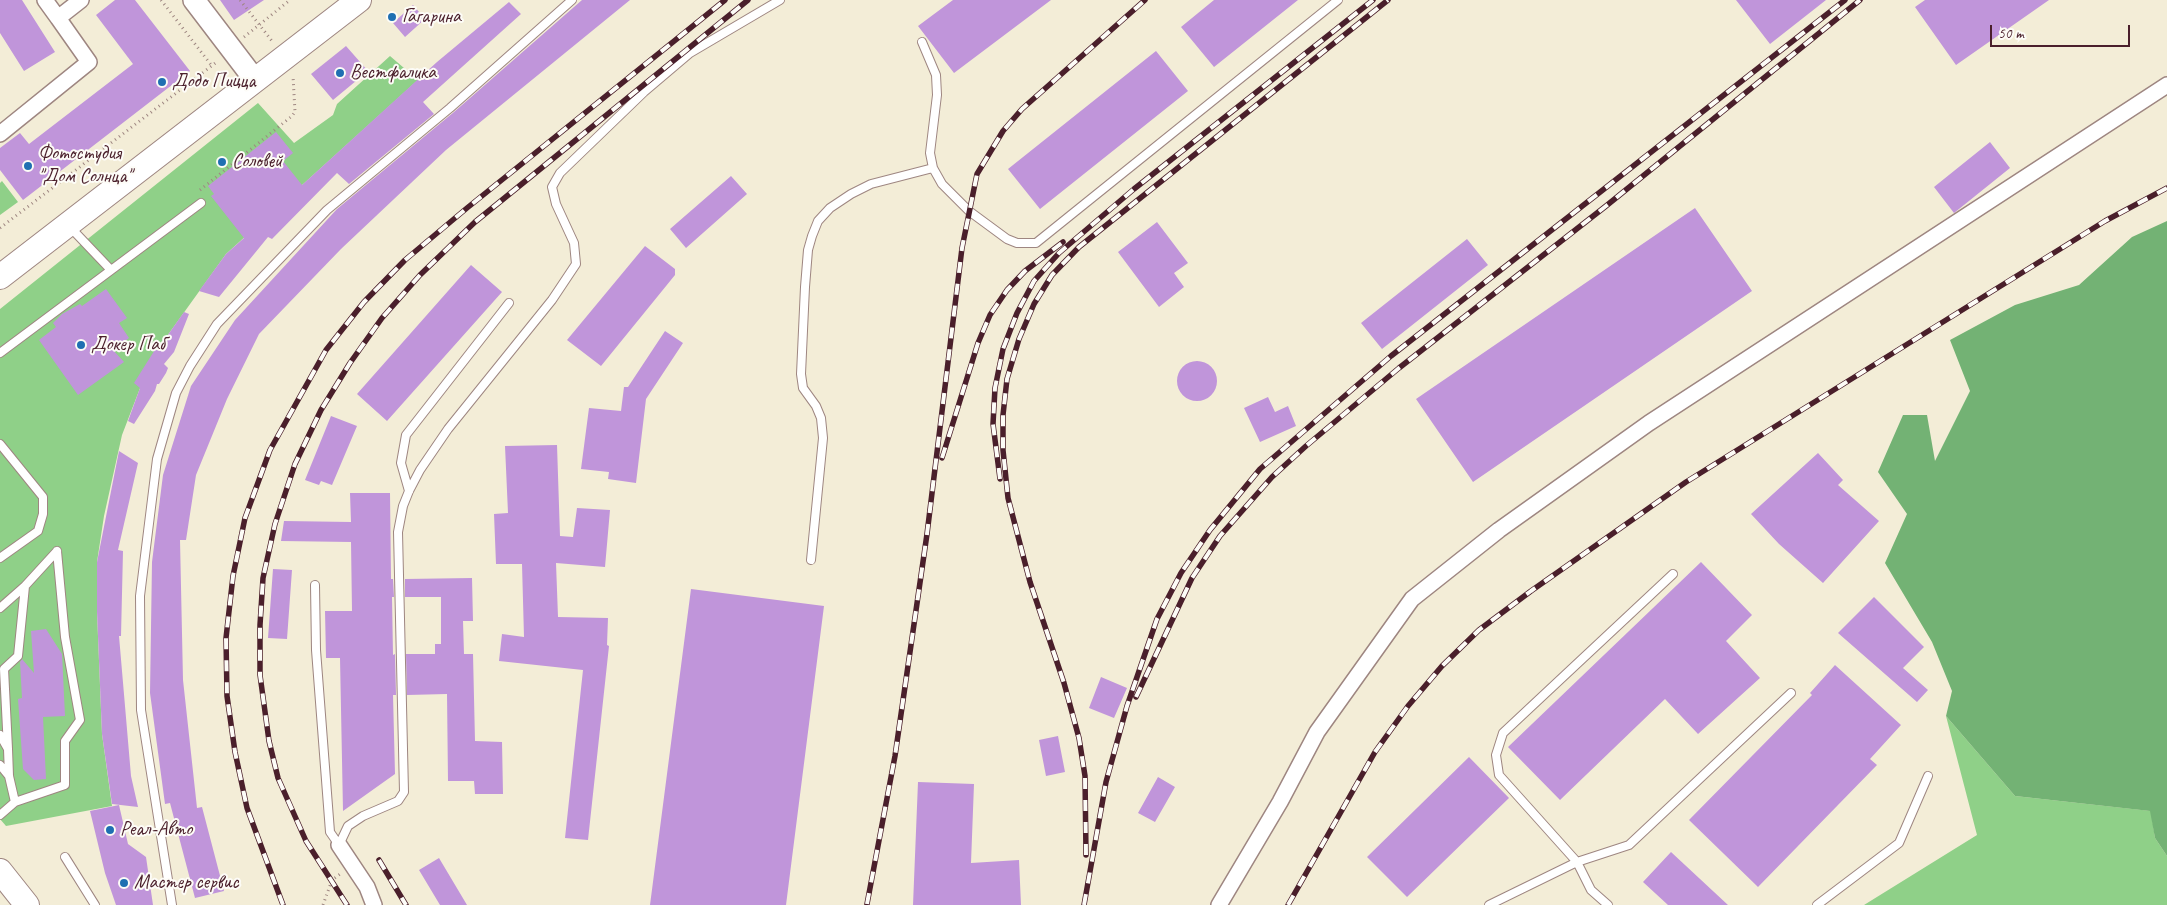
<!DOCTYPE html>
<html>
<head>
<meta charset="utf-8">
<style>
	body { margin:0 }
	#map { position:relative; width:2167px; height:905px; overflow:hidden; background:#f3edd7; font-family:Caveat,sans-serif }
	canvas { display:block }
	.scale { position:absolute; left:1990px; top:25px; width:140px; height:22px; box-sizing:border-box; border:2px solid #4a1f2b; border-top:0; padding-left:6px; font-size:15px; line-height:18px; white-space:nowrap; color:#4a1f2b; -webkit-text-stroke:4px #fdfcf7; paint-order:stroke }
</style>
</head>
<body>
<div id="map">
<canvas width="2167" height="905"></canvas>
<div class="scale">50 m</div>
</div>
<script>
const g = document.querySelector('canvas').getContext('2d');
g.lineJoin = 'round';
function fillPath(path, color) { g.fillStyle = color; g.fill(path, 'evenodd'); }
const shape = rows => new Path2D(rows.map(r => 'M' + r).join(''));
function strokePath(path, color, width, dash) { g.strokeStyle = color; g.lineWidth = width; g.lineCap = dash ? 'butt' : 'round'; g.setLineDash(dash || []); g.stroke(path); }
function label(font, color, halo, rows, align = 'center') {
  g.font = font + ' Caveat,sans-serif'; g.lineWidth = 4; g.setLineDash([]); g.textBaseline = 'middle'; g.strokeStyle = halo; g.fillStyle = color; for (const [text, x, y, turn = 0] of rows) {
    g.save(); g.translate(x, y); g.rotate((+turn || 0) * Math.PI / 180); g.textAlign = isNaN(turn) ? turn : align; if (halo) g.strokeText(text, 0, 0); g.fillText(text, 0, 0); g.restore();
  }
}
fillPath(shape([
	[390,56,418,80,226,254,152,357,122,435,104,516,97,562,97,612,102,734,112,806,6,826,0,819,0,309,258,103,294,143,333,115,337,104],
	[2,181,18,202,0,215,0,183],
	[1946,716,2015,796,2151,811,2155,838,2167,856,2167,905,1864,905,1977,835]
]), '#8fd088');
fillPath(shape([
	[2167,221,2167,856,2155,838,2150,811,2015,796,1946,716,1952,691,1932,642,1885,563,1907,514,1878,472,1903,415,1927,415,1935,461,1970,391,1950,340,2015,305,2079,285,2132,237]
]), '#73b274');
fillPath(shape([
	[0,0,22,0,55,52,24,71,0,33],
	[115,0,135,0,190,71,23,200,0,170,0,148,20,133,29,144,133,64,96,15],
	[220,0,264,0,234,20],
	[582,0,630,0,446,150,341,249,259,334,227,399,196,475,186,540,180,540,183,680,197,808,202,807,224,891,195,898,170,803,165,804,150,693,152,562,163,475,191,386,235,320,337,209,454,112],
	[953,0,1051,0,954,73,918,26],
	[1214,0,1298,0,1214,67,1181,27],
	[1736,0,1826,0,1770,44],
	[1925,0,2049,0,1956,65,1915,7],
	[509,2,521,14,423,102,434,114,349,184,337,173,272,239,268,237,219,297,199,291,226,254,244,238,211,196,214,194,208,186,276,132,293,153,283,161,302,185,437,62],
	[413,5,425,19,405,37,393,23],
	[346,46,368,71,333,100,311,74],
	[1156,51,1188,91,1040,209,1008,169],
	[1990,142,2010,168,1954,213,1934,187],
	[731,176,747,194,686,248,670,229],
	[1695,208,1752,291,1473,482,1416,399],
	[1157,222,1188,263,1174,273,1184,287,1159,307,1118,252],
	[1467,239,1488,265,1382,349,1361,323],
	[645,246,675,269,675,275,601,366,567,340],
	[471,265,502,292,387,421,357,394],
	[106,289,127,318,119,323,129,338,113,350,124,362,78,395,39,340,56,327,53,323,62,314,80,304,82,306],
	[184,312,189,314,174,352,164,364,168,368,166,373,159,384,157,384,155,391,134,424,128,421,140,388,134,383,156,348,158,349],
	[665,331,683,343,646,399,636,483,608,479,609,472,581,469,589,408,621,411,624,387,628,387],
	'1177 381a20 20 0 1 1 40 0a20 20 0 1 1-40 0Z',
	[1268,397,1275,412,1288,406,1296,426,1260,442,1244,408],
	[331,416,357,426,332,485,321,481,319,485,305,480],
	[557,445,560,536,573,537,577,508,610,510,605,567,556,563,558,617,608,618,607,645,609,646,588,840,565,838,583,670,499,661,502,634,524,637,522,564,496,564,494,514,508,513,505,446],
	[119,451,138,463,118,550,123,551,121,636,119,636,131,776,138,807,112,804,102,734,97,612,97,562],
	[1818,453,1843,480,1838,485,1879,521,1823,583,1779,544,1751,514],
	[350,493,390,493,391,579,393,579,394,597,392,597,393,655,395,654,396,695,393,695,395,774,343,811,340,658,326,658,325,611,352,611,351,542,281,541,284,521,351,522],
	[1701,562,1752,615,1726,641,1760,678,1698,734,1665,699,1560,800,1508,747],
	[273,569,292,570,287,639,268,638],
	[472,578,473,621,463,621,464,654,473,654,475,741,502,742,503,794,475,794,474,781,448,781,447,694,407,695,406,654,435,654,435,644,441,644,441,597,405,597,405,579],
	[691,589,824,606,786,905,650,905],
	[1874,597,1924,647,1903,668,1928,690,1917,702,1838,633],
	[46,629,62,654,65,716,43,717,46,779,34,780,23,769,18,699,22,698,20,662,22,659,34,673,31,631],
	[1835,665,1901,725,1870,759,1877,765,1758,887,1689,820,1812,695,1810,693],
	[1101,677,1127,688,1114,718,1089,708],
	[1058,736,1065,772,1046,776,1039,740],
	[1469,757,1509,798,1407,897,1367,857],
	[1158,777,1175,787,1155,822,1138,813],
	[918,782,974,784,971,863,1019,860,1021,905,913,905],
	[119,805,128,844,146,857,153,905,116,905,105,873,90,811],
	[1671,852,1728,905,1668,905,1643,882],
	[439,858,467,905,440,905,419,870]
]), '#c095da');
const lane = shape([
	[922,42,936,75,937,95,930,153,933,168,942,184,969,211,1007,239,1017,243,1036,243,1338,0],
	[69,226,110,269],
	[0,353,201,203],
	[0,444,43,497,43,514,38,531,0,558],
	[409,491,401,463,406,435,509,303],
	[811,560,823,438,821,418,816,406,803,388,801,374,805,287,808,250,812,236,818,221,830,208,851,194,871,184,933,168],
	[315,585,316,650,330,832,339,845],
	[0,608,25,586],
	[0,735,8,749,9,776,15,802],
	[8,749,4,669,18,656,25,586,57,551],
	[0,765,9,776],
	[0,815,15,802,65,785,65,741,80,720,65,637,57,551],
	[339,845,348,826,363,816,398,801,404,792,398,532,403,506,409,491,420,470,448,429,552,300,576,264,574,243,556,204,552,187,560,173,644,92,690,53,780,0],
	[65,857,95,905],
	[172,905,141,710,140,596,157,459,176,393,190,366,217,324,327,210,450,108,572,0],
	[1489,905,1577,862,1629,845,1791,693],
	[1608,905,1591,890,1577,862,1499,775,1496,755,1503,733,1673,574],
	[1817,905,1899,843,1928,776]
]);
const street = shape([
	[45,0,58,18],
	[0,134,89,62,58,18,81,0],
	[339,845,367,887,374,905],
	[1219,905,1280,802,1317,732,1412,599,1499,530,1649,423,2167,85]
]);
const secondary = shape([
	[194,0,255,80]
]);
const primary = shape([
	[0,277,359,0],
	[0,871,27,905]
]);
strokePath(lane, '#9e8681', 10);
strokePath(street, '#9e8681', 18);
strokePath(secondary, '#9e8681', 24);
strokePath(primary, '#9e8681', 26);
strokePath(shape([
	[161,0,212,66],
	[240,0,272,41],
	[244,37,290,0],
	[200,190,292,116,295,112,293,76],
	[0,228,218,61],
	[323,905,332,880,340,874]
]), '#9e8681', 3, [1, 4]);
strokePath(lane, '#fff', 8);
strokePath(street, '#fff', 15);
strokePath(secondary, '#fff', 21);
strokePath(primary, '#fff', 24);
const rail = shape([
	[942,458,978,343,990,315,1007,290,1025,271,1063,242],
	[1000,479,993,424,995,388,1003,349,1017,313,1034,281,1059,253,1134,189,1373,0],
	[1136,697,1192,578,1220,536,1272,477,1306,446,1399,368,1606,206,1860,0],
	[1086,855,1085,776,1079,738,1064,683,1030,582,1008,498,1003,450,1003,415,1007,379,1019,339,1034,304,1052,275,1079,247,1388,0],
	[379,860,406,905],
	[867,904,895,756,927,534,962,248,977,174,1003,131,1022,109,1145,0],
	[283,905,247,808,235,752,227,696,226,638,233,576,245,518,270,450,326,350,364,302,405,260,467,208,725,0],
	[347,905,306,841,278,778,269,741,260,675,260,625,263,578,275,524,295,464,321,410,350,363,382,318,420,275,475,222,748,0],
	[1084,905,1106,782,1127,706,1157,619,1181,573,1210,530,1260,469,1391,356,1845,0],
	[1288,905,1375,752,1408,706,1442,666,1479,630,1531,591,1686,482,2105,221,2167,188]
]);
strokePath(rail, '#4a1f2b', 5.5);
strokePath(rail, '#fdfcf7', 4, [11]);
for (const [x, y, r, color] of [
	[392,17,5,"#1f6fb2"],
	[340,73,5,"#1f6fb2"],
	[162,82,5,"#1f6fb2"],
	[222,162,5,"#1f6fb2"],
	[28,166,5,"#1f6fb2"],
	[81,345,5,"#1f6fb2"],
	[110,830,5,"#1f6fb2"],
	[124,883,5,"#1f6fb2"]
]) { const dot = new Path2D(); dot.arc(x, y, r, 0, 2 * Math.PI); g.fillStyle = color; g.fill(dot); strokePath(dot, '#fdfcf7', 2); }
label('20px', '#4a1f2b', '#fdfcf7', [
	["Гагарина",402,17],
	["Вестфалика",350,73],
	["Додо Пицца",172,82],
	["Фотостудия",38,154],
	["\"Дом Солнца\"",38,177],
	["Соловей",232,162],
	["Докер Паб",91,345],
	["Реал-Авто",120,830],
	["Мастер сервис",134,883]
], 'left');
</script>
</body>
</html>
